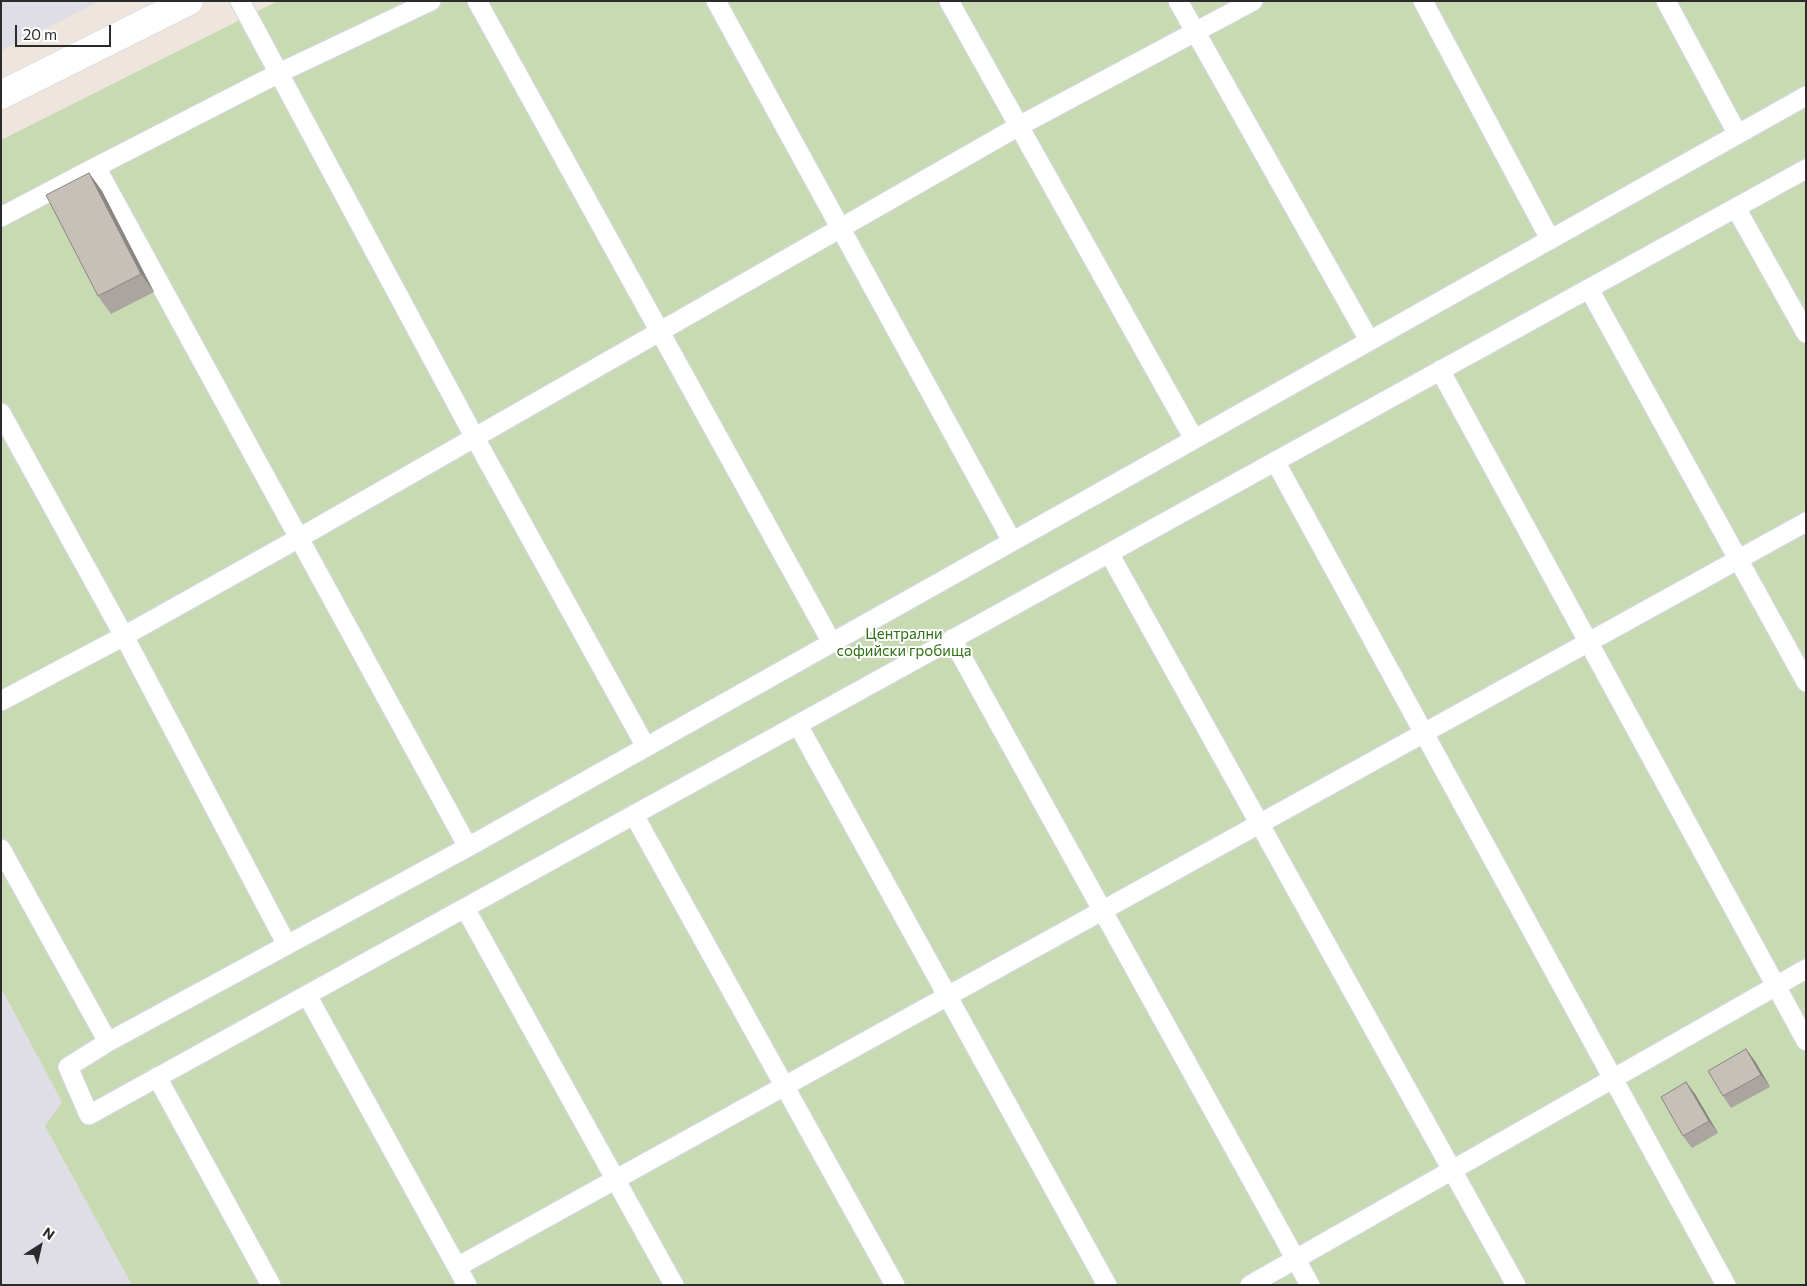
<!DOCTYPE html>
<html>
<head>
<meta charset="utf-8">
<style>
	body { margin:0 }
	#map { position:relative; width:1807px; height:1286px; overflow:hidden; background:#eee5dc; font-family:Commissioner,sans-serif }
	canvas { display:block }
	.frame { position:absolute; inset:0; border:2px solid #2b2b2b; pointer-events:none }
	.north { position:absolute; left:15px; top:1221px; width:50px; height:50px; -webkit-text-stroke:4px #fff; paint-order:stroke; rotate:35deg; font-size:14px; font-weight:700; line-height:20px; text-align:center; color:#2b2b2b }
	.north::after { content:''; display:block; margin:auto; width:18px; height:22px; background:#2b2b2b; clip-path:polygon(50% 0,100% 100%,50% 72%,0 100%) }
	.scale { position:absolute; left:15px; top:25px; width:96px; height:22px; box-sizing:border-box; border:2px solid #2b2b2b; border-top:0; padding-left:6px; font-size:15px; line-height:18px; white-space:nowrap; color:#2b2b2b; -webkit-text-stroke:4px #fff; paint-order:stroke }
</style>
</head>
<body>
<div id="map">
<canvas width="1807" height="1286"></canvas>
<div class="frame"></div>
<div class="north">N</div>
<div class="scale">20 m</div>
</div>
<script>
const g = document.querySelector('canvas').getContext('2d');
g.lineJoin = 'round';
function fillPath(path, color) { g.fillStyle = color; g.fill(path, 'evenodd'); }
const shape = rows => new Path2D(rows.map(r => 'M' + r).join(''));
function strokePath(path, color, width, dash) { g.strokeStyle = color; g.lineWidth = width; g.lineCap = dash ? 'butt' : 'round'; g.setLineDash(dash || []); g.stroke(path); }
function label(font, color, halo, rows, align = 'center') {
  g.font = font + ' Commissioner,sans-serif'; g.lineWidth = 4; g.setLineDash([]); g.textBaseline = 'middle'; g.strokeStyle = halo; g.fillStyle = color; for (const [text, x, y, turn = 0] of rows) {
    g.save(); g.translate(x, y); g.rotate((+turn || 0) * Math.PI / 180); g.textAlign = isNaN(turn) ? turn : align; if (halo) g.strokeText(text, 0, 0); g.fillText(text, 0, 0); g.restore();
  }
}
fillPath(shape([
	[1,1,100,1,1,51],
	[1,988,62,1102,45,1126,132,1285,1,1285]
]), '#dfdde6');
fillPath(shape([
	[278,1,1806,1,1806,1285,132,1285,45,1126,62,1102,1,988,1,140]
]), '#c8dab1');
const lane = shape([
	[240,1,475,438,646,747],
	[477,1,832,643],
	[716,1,1012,541],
	[949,1,1194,439],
	[1178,1,1369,340],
	[1423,1,1550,239],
	[1666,1,1737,133],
	[1806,96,468,847,108,1042,68,1067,89,1115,1806,169],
	[96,167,279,73,431,1],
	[1736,208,1806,333],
	[1,217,96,167,468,847],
	[1589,289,1806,682],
	[1440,370,1806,1041],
	[1,413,124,636,287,945],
	[1275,461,1726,1285],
	[1109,553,1516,1285],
	[952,639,1310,1285],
	[1,701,124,636,299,538,1019,126,1253,1],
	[798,725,1107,1285],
	[634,815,895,1285],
	[1,849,108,1042],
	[465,908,674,1285],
	[307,995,467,1285],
	[157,1077,271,1285],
	[457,1267,1806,522],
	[1250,1285,1806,969]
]);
const street = shape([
	[1,95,189,1]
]);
strokePath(lane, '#d1d6e5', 21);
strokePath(street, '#d1d6e5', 29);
strokePath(lane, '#fff', 19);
strokePath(street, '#fff', 28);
fillPath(shape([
	[89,173,102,191,154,292,111,314,98,296],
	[1755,1061,1770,1087,1731,1108,1723,1096],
	[1686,1082,1695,1094,1718,1133,1692,1148,1683,1136]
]), '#aaa59e');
fillPath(shape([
	[89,173,102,191,154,292,141,274],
	[1746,1049,1755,1061,1770,1087,1761,1075],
	[1686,1082,1695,1094,1718,1133,1709,1121]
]), '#8b8681');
const building = shape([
	[89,173,141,274,98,296,46,195,89,173],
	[1746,1049,1761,1075,1723,1096,1708,1071,1746,1049],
	[1686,1082,1709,1121,1683,1136,1661,1097,1686,1082]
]);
fillPath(building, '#c6c0b8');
strokePath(building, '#8b8681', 1);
label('15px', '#2d7113', '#fff', [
	["Централни",904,634],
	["софийски гробища",904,651]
]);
</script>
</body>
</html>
